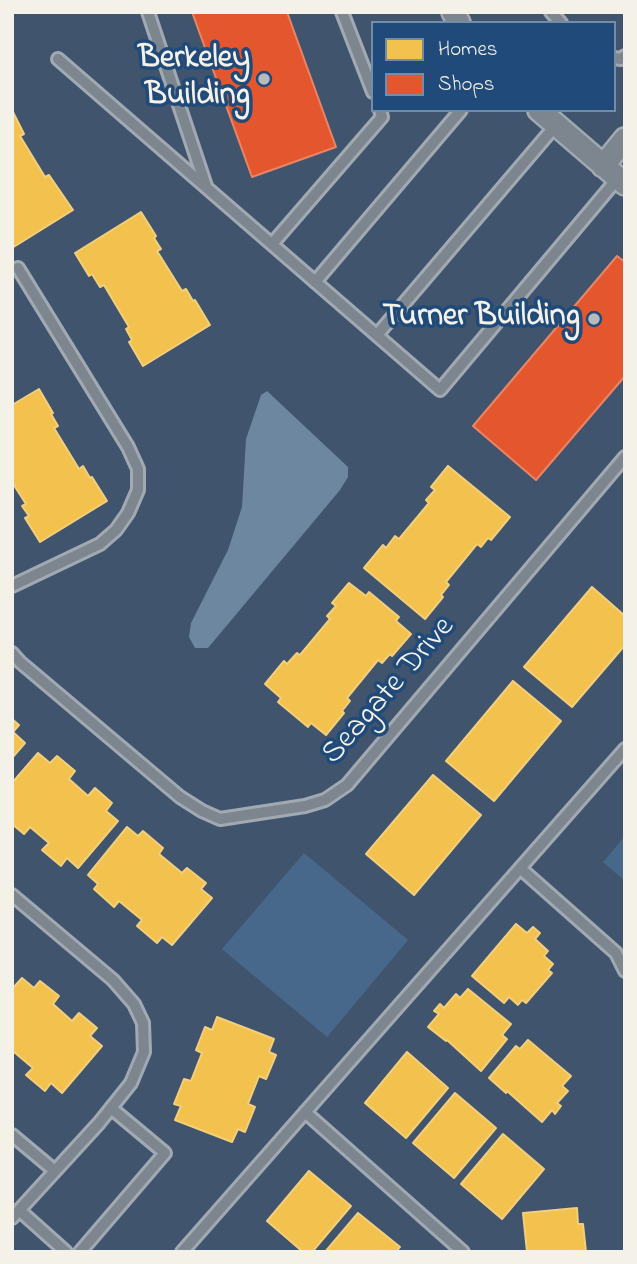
<!DOCTYPE html>
<html>
<head>
<meta charset="utf-8">
<style>
	body { margin:0 }
	#map { position:relative; width:637px; height:1264px; overflow:hidden; background:#40556d; font-family:"Indie Flower",sans-serif }
	canvas { display:block }
	.frame { position:absolute; inset:0; border:14px solid #f4f1e8; pointer-events:none }
	.legend { position:absolute; left:371px; top:21px; width:245px; height:91px; box-sizing:border-box; background:#1f4a7a; border:2px solid #748da6; margin:0; padding:9px 12px; list-style:none; font-size:21px; color:#f4f1e8 }
	.legend li { display:flex; align-items:center; gap:14px; height:35px }
	.legend b { width:35px; border:2px solid #748da6 }
</style>
</head>
<body>
<div id="map">
<canvas width="637" height="1264"></canvas>
<div class="frame"></div>
<ul class="legend">
<li><b style="height:19px;background:#f2c14e"></b>Homes</li>
<li><b style="height:19px;background:#e4572e"></b>Shops</li>
</ul>
</div>
<script>
const g = document.querySelector('canvas').getContext('2d');
g.lineJoin = 'round';
function fillPath(path, color) { g.fillStyle = color; g.fill(path, 'evenodd'); }
const shape = rows => new Path2D(rows.map(r => 'M' + r).join(''));
function strokePath(path, color, width, dash) { g.strokeStyle = color; g.lineWidth = width; g.lineCap = dash ? 'butt' : 'round'; g.setLineDash(dash || []); g.stroke(path); }
function label(font, color, halo, rows, align = 'center') {
  g.font = font + ' "Indie Flower",sans-serif'; g.lineWidth = 7; g.setLineDash([]); g.textBaseline = 'middle'; g.strokeStyle = halo; g.fillStyle = color; for (const [text, x, y, turn = 0] of rows) {
    g.save(); g.translate(x, y); g.rotate((+turn || 0) * Math.PI / 180); g.textAlign = isNaN(turn) ? turn : align; if (halo) g.strokeText(text, 0, 0); g.fillText(text, 0, 0); g.restore();
  }
}
fillPath(shape([
	[625,836,625,881,603,862],
	[304,853,408,940,327,1037,222,949]
]), '#48688b');
fillPath(shape([
	[267,391,348,467,348,477,340,490,208,648,195,648,189,637,191,623,228,550,242,507,246,439,261,395]
]), '#6e87a1');
const homes = shape([
	[12,110,24,134,20,136,45,177,49,175,73,210,12,248,12,110],
	[141,212,156,236,154,238,161,249,157,251,182,291,186,289,193,301,195,300,210,325,143,366,129,342,132,340,126,329,129,327,104,285,100,287,92,274,89,276,75,253,141,212],
	[39,389,53,413,51,414,58,426,54,428,79,469,83,466,90,478,92,477,107,501,40,542,25,518,29,516,22,506,26,504,12,482,12,405,39,389],
	[448,466,510,517,491,540,488,538,481,547,477,544,446,582,449,585,441,595,443,597,425,619,364,568,383,545,386,548,395,536,399,539,429,503,426,500,435,490,431,487,448,466],
	[349,583,366,596,369,592,399,617,396,621,411,634,392,656,390,654,382,663,378,660,347,698,350,701,342,711,344,713,326,735,311,723,308,727,278,702,281,698,265,684,284,661,287,664,297,653,300,655,330,619,327,616,336,606,332,603,349,583],
	[592,587,625,616,625,645,572,707,524,667,592,587],
	[513,681,561,721,494,801,446,761,513,681],
	[12,719,19,725,13,732,25,743,12,758,12,719],
	[38,753,50,763,57,756,75,771,69,779,88,796,95,788,112,803,106,811,118,821,78,868,67,858,61,866,42,850,49,843,30,827,24,834,12,824,12,783,38,753],
	[433,775,481,815,414,895,366,854,433,775],
	[127,827,138,836,143,831,163,848,159,854,182,873,187,868,206,883,201,889,212,898,172,945,162,937,157,943,137,926,142,920,119,901,114,907,94,889,98,884,88,875,127,827],
	[516,924,527,933,533,927,540,933,535,939,548,951,544,956,553,964,548,970,552,973,526,1003,522,1000,518,1005,509,997,504,1003,472,976,516,924],
	[22,978,34,988,40,981,59,996,53,1004,72,1021,79,1013,97,1028,90,1036,102,1046,62,1093,51,1083,45,1091,26,1075,33,1068,14,1052,12,1053,12,989,22,978],
	[468,989,511,1024,502,1035,507,1039,481,1071,447,1040,446,1041,428,1027,439,1014,434,1011,440,1004,444,1008,456,994,460,998,468,989],
	[217,1017,274,1039,269,1052,276,1055,266,1079,259,1076,248,1104,255,1107,245,1132,238,1129,232,1142,175,1120,181,1106,174,1104,184,1079,191,1081,202,1053,196,1050,205,1027,212,1030,217,1017],
	[528,1040,571,1076,562,1086,568,1091,557,1103,561,1106,555,1114,552,1110,542,1122,507,1091,506,1093,489,1078,516,1046,520,1049,528,1040],
	[407,1052,448,1088,406,1138,365,1103,407,1052],
	[455,1093,496,1128,454,1178,413,1143,455,1093],
	[503,1134,544,1169,502,1219,461,1184,503,1134],
	[309,1171,351,1206,312,1252,303,1252,267,1221,309,1171],
	[577,1208,578,1224,583,1224,586,1252,527,1252,523,1213,577,1208],
	[358,1213,400,1247,396,1252,325,1252,358,1213]
]);
fillPath(homes, '#f2c14e');
strokePath(homes, '#f3cf7c', 2);
const shops = shape([
	[192,12,287,12,336,147,252,177,192,12],
	[617,256,625,262,625,376,536,480,473,426,617,256]
]);
fillPath(shops, '#e4572e');
strokePath(shops, '#e98566', 2);
const service = shape([
	[148,12,206,186],
	[342,12,373,92],
	[551,12,561,23],
	[614,58,621,59,625,56],
	[58,59,440,390,618,178],
	[272,244,382,117,380,110],
	[315,282,461,110],
	[377,335,556,125],
	[12,586,100,544,116,530,128,513,138,490,138,469,128,447,18,268],
	[12,653,20,662,180,797,202,811,220,819,305,806,325,800,347,785,625,457],
	[520,868,616,953,625,971],
	[12,895,113,980,134,1004,143,1023,144,1052,131,1083,99,1123,12,1218],
	[305,1112,463,1252],
	[12,1135,55,1171],
	[19,1210,66,1252],
	[80,1252,165,1153,111,1108],
	[182,1252,625,749]
]);
const minor = shape([
	[453,12,459,23],
	[539,110,625,184],
	[603,166,625,139]
]);
strokePath(service, '#a1aab3', 16);
strokePath(minor, '#a1aab3', 26);
strokePath(service, '#7d868f', 10);
strokePath(minor, '#7d868f', 21);
for (const [x, y, r, color] of [
	[264,79,7,"#b5babd"],
	[594,319,7,"#b5babd"]
]) { const dot = new Path2D(); dot.arc(x, y, r, 0, 2 * Math.PI); g.fillStyle = color; g.fill(dot); strokePath(dot, '#1f4a7a', 2.5); }
label('bold 32px', '#f4f1e8', '#1f4a7a', [
	["Berkeley",250,61],
	["Building",250,98],
	["Turner Building",580,319]
], 'right');
label('32px', '#f4f1e8', '#1f4a7a', [
	["Seagate Drive",390,692,-49]
]);
</script>
</body>
</html>
